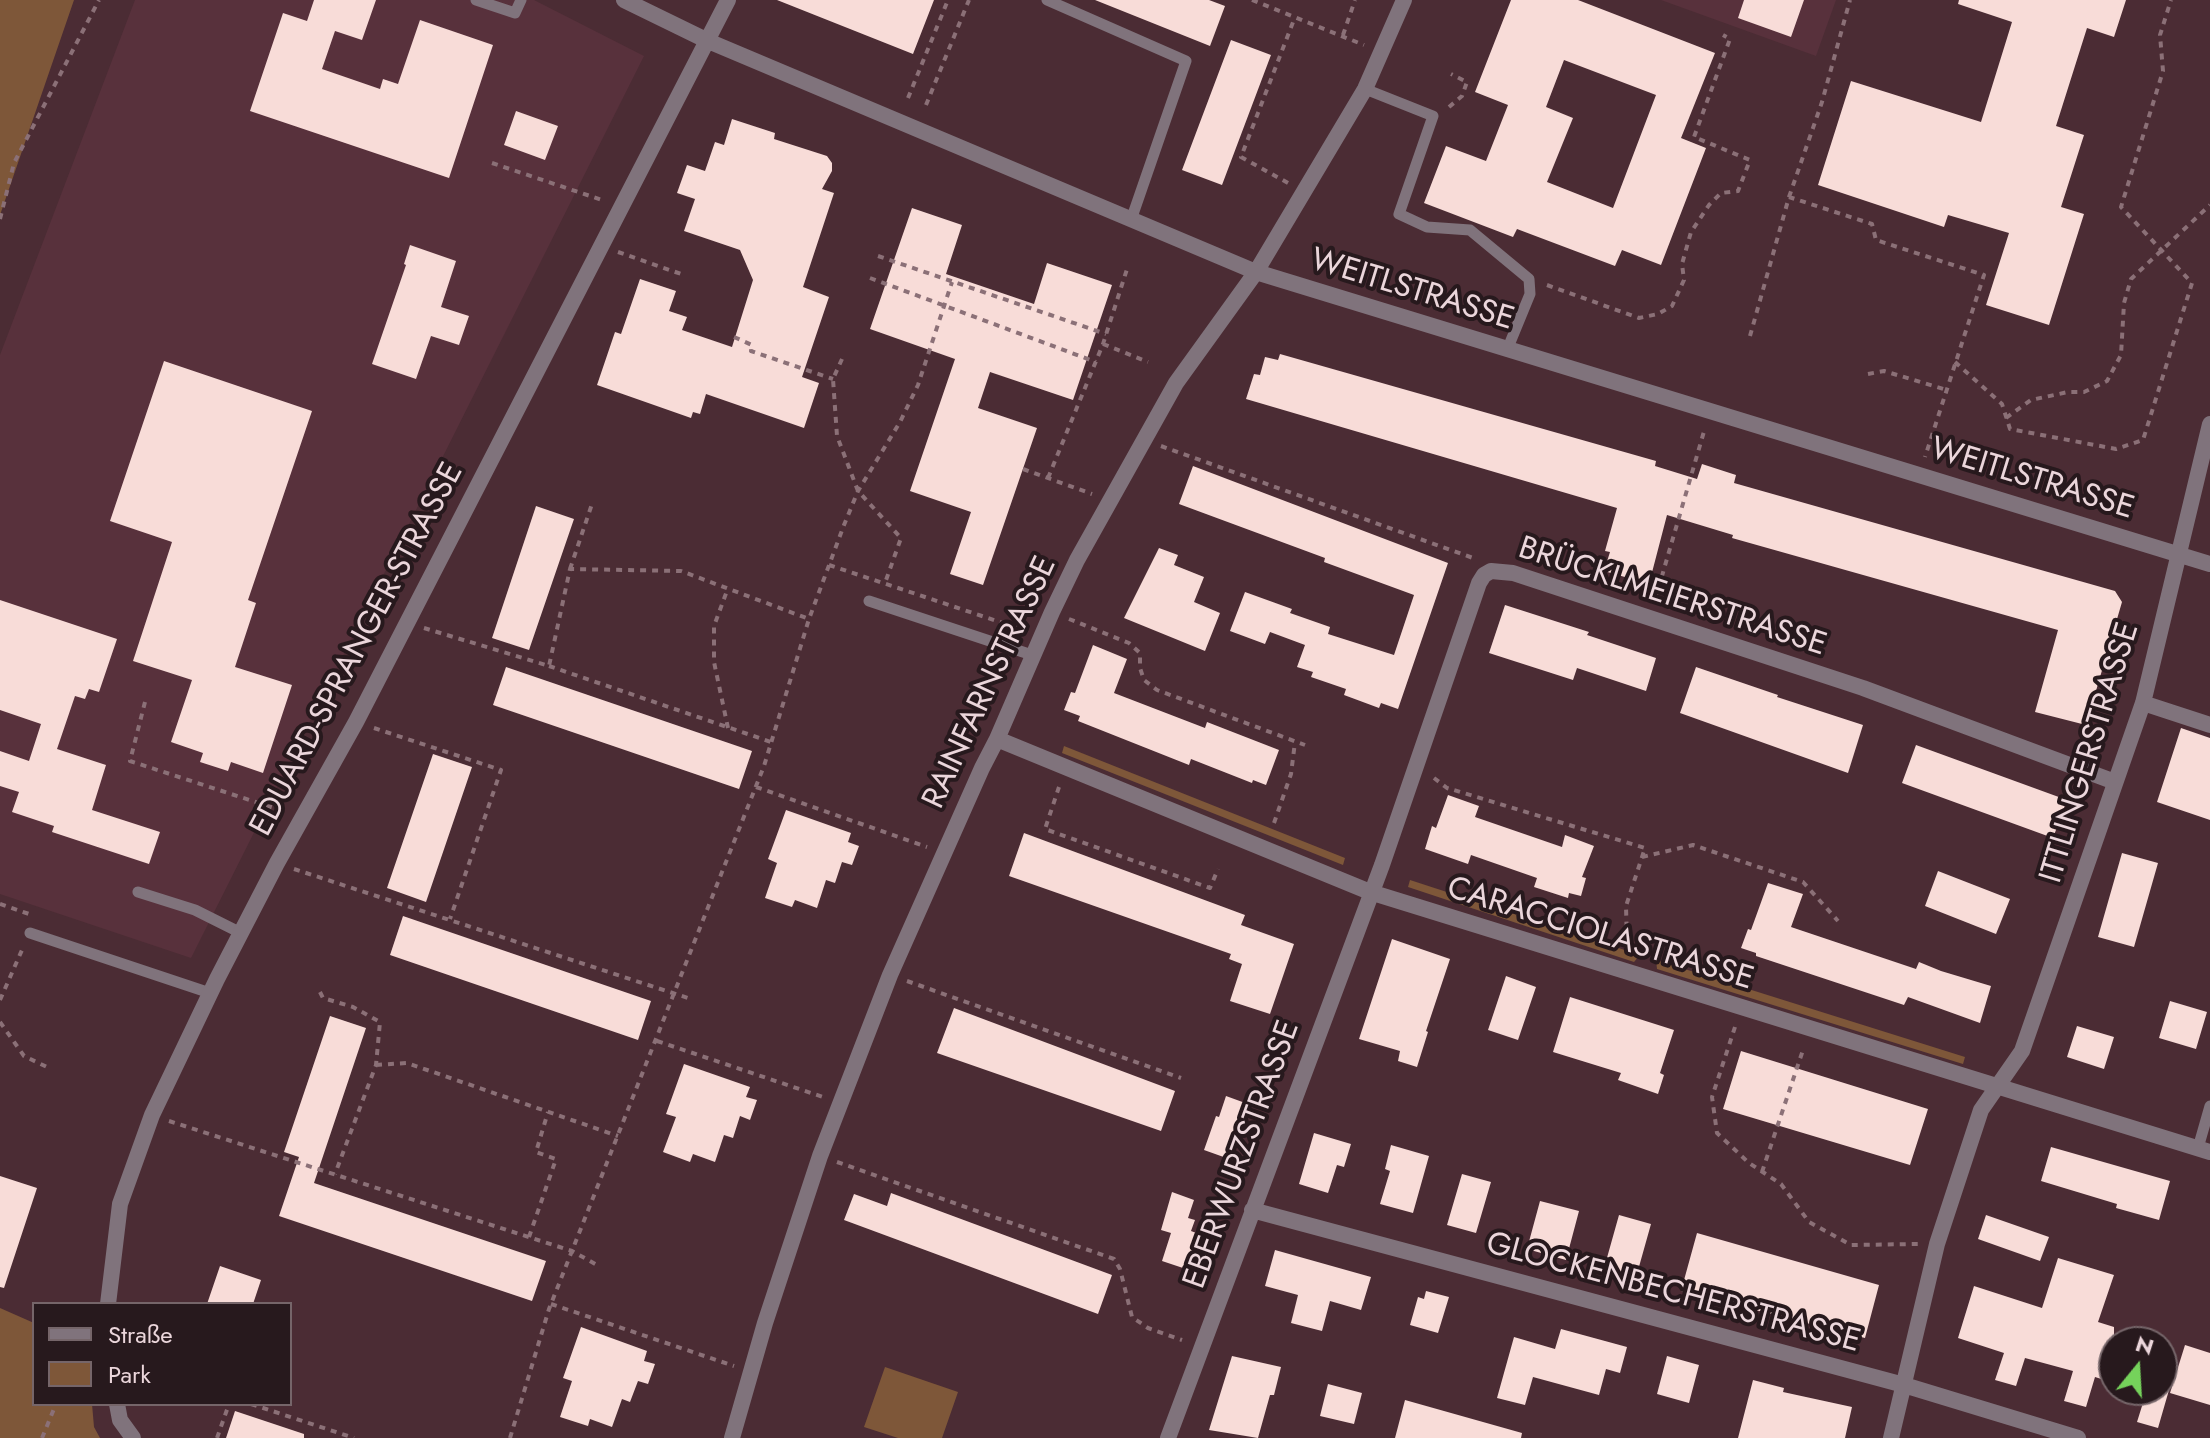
<!DOCTYPE html>
<html>
<head>
<meta charset="utf-8">
<style>
	body { margin:0 }
	#map { position:relative; width:2210px; height:1438px; overflow:hidden; background:#4b2c34; font-family:Jost,sans-serif }
	canvas { display:block }
	.legend { position:absolute; left:32px; top:1302px; width:260px; height:104px; box-sizing:border-box; background:#27191d; border:2px solid #756569; margin:0; padding:10px 14px; list-style:none; font-size:24px; color:#ebd6db }
	.legend li { display:flex; align-items:center; gap:16px; height:40px }
	.legend b { width:40px; border:2px solid #756569 }
	.north { position:absolute; left:2098px; top:1326px; width:80px; height:80px; box-sizing:border-box; background:#27191d; border:2px solid #756569; border-radius:50%; rotate:18deg; font-size:22px; font-weight:700; line-height:32px; text-align:center; color:#ebd6db }
	.north::after { content:''; display:block; margin:auto; width:28px; height:36px; background:#75d25b; clip-path:polygon(50% 0,100% 100%,50% 72%,0 100%) }
</style>
</head>
<body>
<div id="map">
<canvas width="2210" height="1438"></canvas>
<ul class="legend">
<li><b style="height:10px;background:#80737c"></b>Straße</li>
<li><b style="height:22px;background:#7e5739"></b>Park</li>
</ul>
<div class="north">N</div>
</div>
<script>
const g = document.querySelector('canvas').getContext('2d');
g.lineJoin = 'round';
function fillPath(path, color) { g.fillStyle = color; g.fill(path, 'evenodd'); }
const shape = rows => new Path2D(rows.map(r => 'M' + r).join(''));
function strokePath(path, color, width, dash) { g.strokeStyle = color; g.lineWidth = width; g.lineCap = dash ? 'butt' : 'round'; g.setLineDash(dash || []); g.stroke(path); }
function label(font, color, halo, rows, align = 'center') {
  g.font = font + ' Jost,sans-serif'; g.lineWidth = 8; g.setLineDash([]); g.textBaseline = 'middle'; g.strokeStyle = halo; g.fillStyle = color; for (const [text, x, y, turn = 0] of rows) {
    g.save(); g.translate(x, y); g.rotate((+turn || 0) * Math.PI / 180); g.textAlign = isNaN(turn) ? turn : align; if (halo) g.strokeText(text, 0, 0); g.fillText(text, 0, 0); g.restore();
  }
}
fillPath(shape([
	[135,0,534,0,644,56,191,958,0,894,0,355],
	[1661,0,1836,0,1816,56]
]), '#58313c');
fillPath(shape([
	[0,0,74,0,0,215],
	[1064,746,1345,858,1343,865,1062,753],
	[1410,880,1640,955,1634,962,1408,887],
	[1656,960,1965,1057,1963,1064,1657,969],
	[0,1308,34,1323,34,1404,92,1404,94,1427,100,1438,0,1438],
	[885,1367,958,1392,942,1438,898,1438,864,1427]
]), '#7e5739');
fillPath(shape([
	[314,0,376,0,362,40,335,31,322,69,380,89,383,79,398,84,420,20,493,45,449,178,250,111,283,13,307,21],
	[777,0,934,0,913,54],
	[1095,0,1209,0,1225,6,1210,46],
	[1511,0,1578,0,1715,53,1681,138,1706,148,1661,265,1622,250,1615,266,1517,229,1513,237,1424,203,1446,146,1486,161,1508,105,1475,92],
	[1564,60,1656,95,1613,208,1547,182,1573,118,1546,107],
	[1744,0,1804,0,1791,37,1738,18],
	[1959,0,2126,0,2114,37,2087,28,2056,126,2084,135,2061,207,2084,214,2049,325,1986,305,2009,233,1948,215,1944,227,1818,185,1851,81,1981,122,2012,22,1958,4],
	[1231,40,1271,55,1222,185,1182,170],
	[516,111,558,126,545,160,504,145],
	[732,119,775,133,774,139,827,156,832,163,832,171,822,189,834,193,803,287,829,297,802,377,819,383,804,428,706,394,700,414,693,412,691,418,597,385,615,332,621,334,640,279,676,291,669,311,687,317,682,330,732,347,753,280,740,250,684,231,695,199,677,193,687,165,705,171,715,142,724,145],
	[912,208,962,225,946,274,1034,304,1047,263,1112,285,1073,400,990,372,978,408,1037,428,983,585,950,574,971,512,910,491,955,359,870,329],
	[410,245,456,261,441,307,469,316,459,345,431,336,416,379,372,364,406,265,404,264],
	[1280,354,1656,461,1655,466,1697,479,1702,464,1736,475,1734,483,2115,591,2122,602,2086,725,2035,712,2058,630,1732,538,1733,535,1667,515,1649,584,1604,571,1610,552,1605,551,1617,508,1246,399,1254,374,1260,375,1265,357,1278,360],
	[164,361,312,411,248,600,256,603,235,667,292,685,263,773,231,762,228,771,200,762,203,753,171,742,192,680,133,661,172,542,110,521],
	[1193,466,1448,563,1398,709,1381,703,1379,708,1344,695,1346,689,1311,677,1313,672,1297,667,1305,645,1270,632,1265,644,1230,631,1245,592,1292,609,1290,613,1330,627,1328,634,1394,655,1414,595,1324,562,1325,558,1179,504],
	[536,506,574,519,529,650,492,638],
	[1159,548,1178,555,1174,565,1204,577,1194,602,1220,613,1205,651,1124,618],
	[0,600,117,639,99,692,89,689,85,699,75,696,57,749,106,765,92,810,160,832,149,864,52,832,54,826,12,812,19,792,0,786,0,751,29,761,41,724,0,710],
	[1505,605,1589,632,1587,635,1656,658,1646,691,1577,668,1573,680,1489,653],
	[1093,645,1127,659,1114,693,1205,728,1207,722,1279,750,1266,785,1253,780,1252,783,1191,759,1189,765,1078,721,1080,716,1064,710,1071,692,1075,693],
	[506,667,752,751,739,789,493,705],
	[1696,667,1778,695,1777,697,1863,725,1848,773,1680,713],
	[2181,728,2210,738,2210,820,2157,802],
	[1916,745,2067,800,2053,838,1902,783],
	[433,754,472,767,426,902,387,888],
	[1448,795,1479,806,1475,817,1562,847,1565,835,1594,846,1582,877,1586,878,1581,896,1569,893,1568,898,1534,887,1537,878,1471,855,1468,864,1425,849,1432,826,1436,828],
	[786,810,851,833,848,842,859,846,852,865,842,862,835,883,826,880,817,908,795,900,792,907,765,898,777,863,768,859],
	[1024,833,1245,915,1241,925,1294,944,1270,1014,1230,1001,1242,964,1229,959,1231,954,1009,876],
	[2122,853,2158,863,2134,947,2098,937],
	[1938,871,2010,899,1996,934,1925,906],
	[1768,883,1803,894,1791,927,1916,969,1919,962,1941,971,1991,986,1980,1023,1908,997,1904,1005,1756,956,1756,953,1741,948,1748,929,1751,930],
	[403,916,651,1001,638,1040,390,955],
	[1392,939,1450,959,1426,1031,1428,1032,1417,1067,1398,1061,1400,1051,1359,1039],
	[1506,976,1536,987,1518,1040,1488,1030],
	[1570,997,1674,1030,1660,1073,1664,1075,1658,1094,1618,1080,1621,1073,1553,1052],
	[2170,1001,2207,1012,2196,1049,2159,1038],
	[954,1008,1175,1091,1161,1131,937,1053],
	[330,1016,366,1028,314,1183,546,1261,532,1301,279,1216,299,1157,284,1152],
	[2077,1026,2114,1037,2104,1069,2067,1057],
	[1741,1051,1928,1109,1910,1165,1723,1109],
	[684,1064,750,1087,746,1097,757,1100,750,1120,740,1116,733,1138,724,1135,715,1162,693,1154,690,1162,663,1152,676,1117,666,1114],
	[1226,1096,1248,1104,1232,1160,1204,1150,1216,1116,1219,1117],
	[1314,1133,1351,1144,1344,1167,1337,1165,1328,1193,1299,1184],
	[1391,1145,1429,1156,1413,1213,1380,1204,1390,1171,1385,1169],
	[2051,1147,2170,1181,2159,1220,2116,1208,2117,1204,2041,1181],
	[1462,1174,1491,1182,1476,1233,1447,1225],
	[0,1176,37,1188,4,1288,0,1287],
	[1172,1192,1194,1200,1188,1218,1195,1220,1191,1231,1204,1236,1192,1271,1162,1261,1171,1233,1161,1230],
	[891,1193,1112,1275,1098,1314,844,1220,854,1194,887,1206],
	[1540,1201,1579,1211,1566,1260,1527,1249],
	[1619,1215,1651,1224,1635,1281,1603,1272],
	[1986,1215,2049,1237,2040,1261,1978,1239],
	[1697,1233,1879,1285,1865,1338,1681,1291],
	[1275,1250,1371,1277,1361,1310,1330,1301,1322,1331,1291,1323,1298,1295,1265,1286],
	[2058,1258,2114,1275,2098,1322,2114,1327,2114,1383,2095,1377,2086,1407,2064,1401,2073,1371,2025,1358,2016,1386,1995,1380,2004,1353,1958,1338,1974,1286,2042,1308],
	[220,1266,261,1280,253,1304,207,1304],
	[1426,1291,1449,1297,1438,1333,1410,1325,1418,1297,1424,1299],
	[581,1327,647,1351,644,1361,655,1364,648,1384,638,1381,630,1402,622,1399,612,1427,590,1419,588,1426,560,1417,572,1381,563,1378],
	[1561,1329,1627,1347,1620,1373,1606,1369,1599,1395,1533,1377,1525,1405,1497,1398,1514,1337,1555,1349],
	[2185,1345,2210,1353,2210,1405,2170,1393],
	[1232,1356,1281,1367,1274,1395,1270,1395,1258,1438,1209,1430],
	[1667,1356,1699,1365,1689,1403,1657,1394],
	[1753,1380,1784,1388,1783,1392,1852,1407,1845,1438,1738,1438],
	[1328,1384,1362,1393,1354,1424,1320,1416],
	[2147,1390,2169,1390,2158,1428,2137,1422],
	[1405,1400,1522,1433,1521,1438,1395,1438],
	[235,1411,304,1434,304,1438,226,1438]
]), '#f8dcd8');
strokePath(shape([
	[1252,0,1364,45],
	[1343,35,1355,0],
	[908,98,948,0],
	[926,105,969,0],
	[1449,107,1462,96,1467,82,1451,74],
	[492,163,605,201],
	[1288,183,1241,157,1295,17],
	[1789,197,1822,102,1850,0],
	[0,219,14,163,99,0],
	[618,252,684,275],
	[878,256,1106,334],
	[870,278,1096,362],
	[1547,285,1639,318,1658,314,1672,306,1684,280,1682,264,1691,232,1709,205,1721,193,1738,191,1750,160,1694,137,1730,39,1723,35],
	[1750,336,1789,197,1872,224,1876,240,1984,275,1925,457],
	[734,337,752,345,751,351,833,379],
	[1103,344,1148,362],
	[842,359,833,379,837,436,858,491,901,538,885,583],
	[1955,362,2002,404,2010,429,2116,449,2143,440,2192,283,2121,207,2163,71,2160,35,2171,0],
	[1868,374,1884,371,1947,390],
	[2006,418,2031,400,2068,392,2084,392,2107,381,2121,355,2124,303,2131,279,2210,205],
	[1161,446,1473,558],
	[1023,469,1092,494],
	[1048,478,1103,344,1128,266],
	[829,565,1024,630],
	[570,569,592,504],
	[1655,600,1705,428],
	[1069,619,1129,643,1140,653,1140,668,1144,680,1157,690,1305,745],
	[424,628,549,666,570,569,681,571,809,619],
	[549,666,771,742],
	[145,702,130,761,274,808],
	[374,728,501,770,450,919],
	[728,728,714,662,714,626,728,588],
	[1434,778,1447,788,1645,848,1626,906,1627,944],
	[756,787,927,847],
	[1059,787,1045,829,1210,888,1218,869],
	[1274,823,1291,774,1295,742],
	[1642,857,1693,845,1803,882,1838,921],
	[294,869,691,999],
	[0,904,32,915],
	[907,981,1181,1078],
	[320,992,323,998,353,1007,380,1022,376,1065,335,1174],
	[0,1000,22,950],
	[0,1022,24,1056,47,1067],
	[1735,1027,1712,1097,1717,1133,1749,1163,1781,1184,1809,1222,1851,1245,1919,1244],
	[657,1041,823,1097],
	[376,1065,407,1063,618,1136],
	[169,1121,572,1251,597,1265],
	[837,1162,1114,1259,1120,1269,1132,1317,1148,1328,1182,1340],
	[1762,1172,1804,1047],
	[529,1237,556,1159,536,1152,548,1112],
	[551,1304,734,1366],
	[251,1404,354,1438],
	[42,1438,56,1404],
	[217,1438,229,1404],
	[510,1438,549,1309,764,766,809,619,844,525,858,491,900,422,918,385,952,282]
]), '#8b7077', 4, [6, 6]);
strokePath(shape([
	[476,0,515,13,521,0],
	[1047,0,1186,61,1131,220],
	[1365,89,1433,116,1399,214,1427,227,1470,230,1529,279,1530,294,1507,350],
	[869,601,1032,655],
	[138,892,195,910,241,933],
	[30,933,210,993],
	[2198,1148,2210,1106]
]), '#80737c', 11);
strokePath(shape([
	[624,0,708,41,1256,272,2210,564],
	[2143,703,2210,725],
	[997,739,1370,892,2210,1152],
	[1252,1210,1904,1385,2078,1438],
	[108,1304,120,1204,152,1115,217,979,277,863,356,722,728,0],
	[117,1404,120,1420,133,1438],
	[732,1438,765,1323,820,1156,890,975,982,768,997,739,1052,612,1077,560,1176,383,1256,272,1365,89,1404,0],
	[1168,1438,1382,865,1479,583,1484,575,1491,571,1513,573,1863,688,2115,782],
	[1891,1438,1937,1244,1981,1110,2022,1051,2143,703,2210,424]
]), '#80737c', 16);
label('32px', '#ebd6db', '#27191d', [
	["WEITLSTRASSE",1412,291,17],
	["WEITLSTRASSE",2032,480,17],
	["BRÜCKLMEIERSTRASSE",1672,598,18],
	["EDUARD-SPRANGER-STRASSE",358,650,-62],
	["RAINFARNSTRASSE",991,683,-65],
	["ITTLINGERSTRASSE",2091,753,-73],
	["CARACCIOLASTRASSE",1600,935,17],
	["EBERWURZSTRASSE",1243,1155,-70],
	["GLOCKENBECHERSTRASSE",1673,1294,15]
]);
</script>
</body>
</html>
